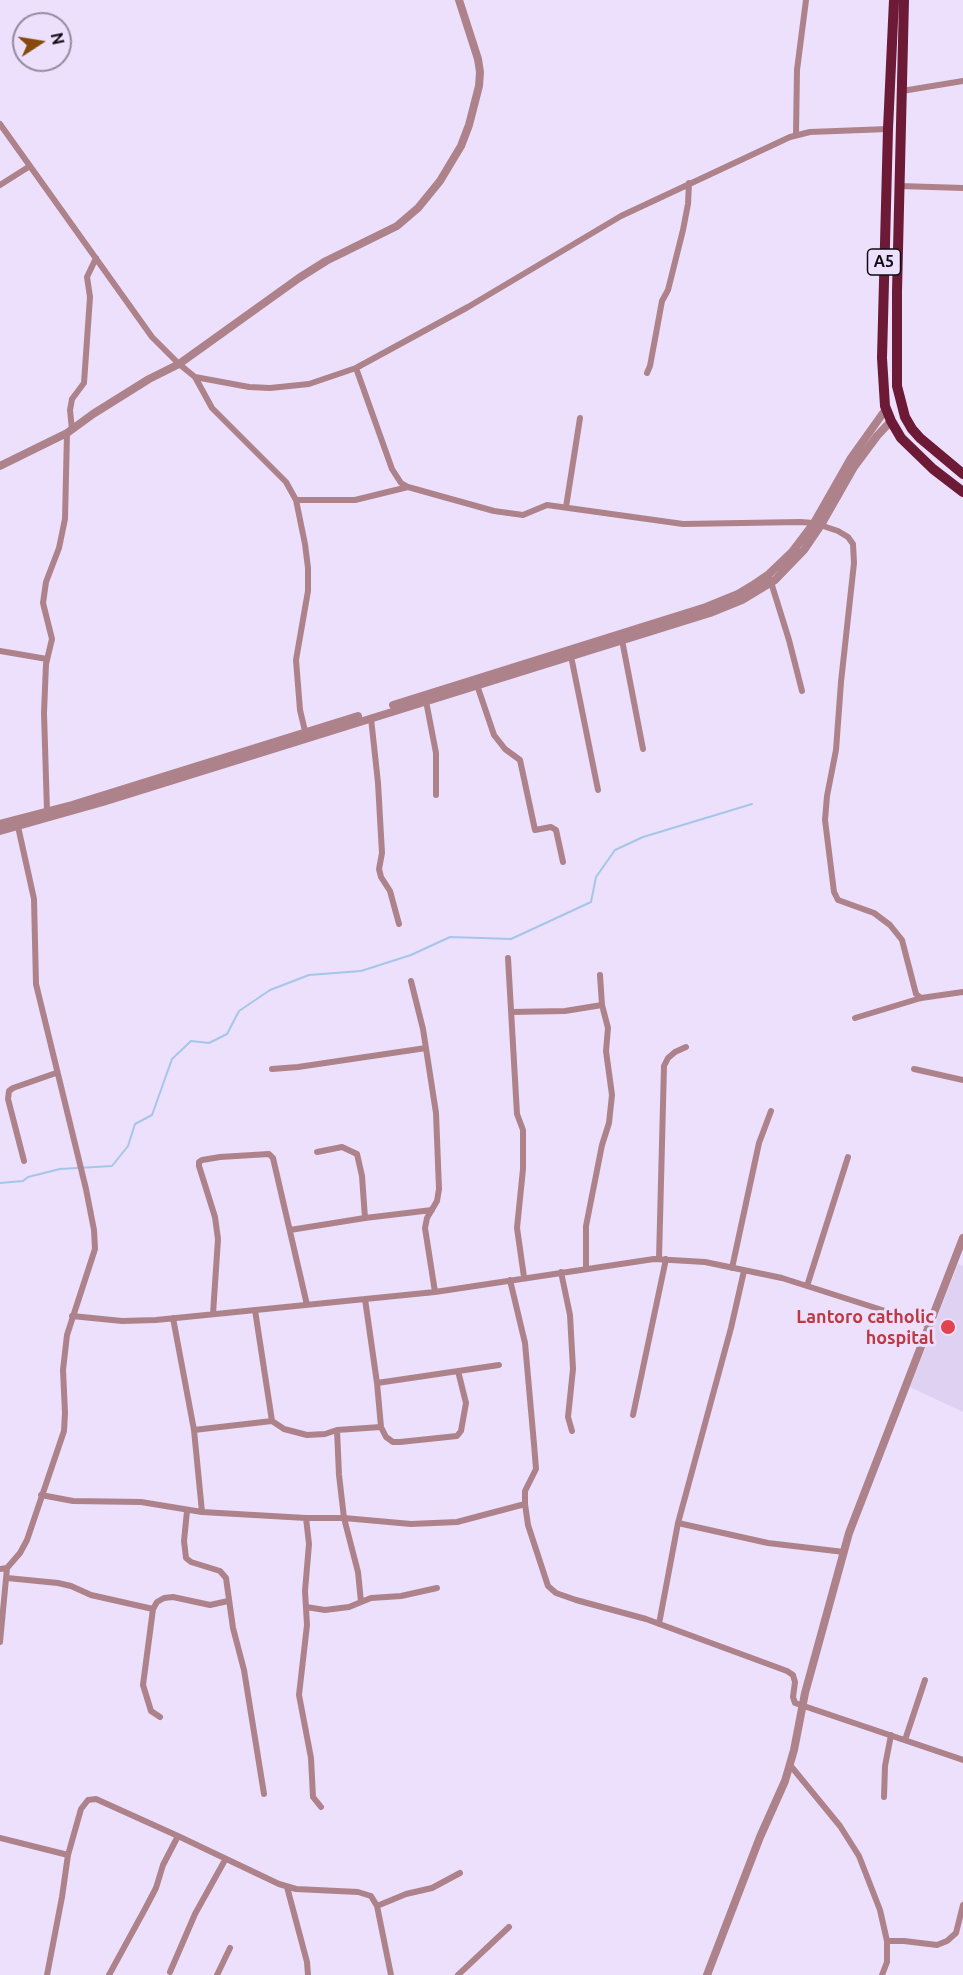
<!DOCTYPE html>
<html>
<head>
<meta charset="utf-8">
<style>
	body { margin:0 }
	#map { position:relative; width:963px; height:1975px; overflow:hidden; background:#ece0fc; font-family:Ubuntu,sans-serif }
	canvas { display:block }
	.north { position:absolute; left:12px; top:12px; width:60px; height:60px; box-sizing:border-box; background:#ece0fc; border:2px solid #948b9f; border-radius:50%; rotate:78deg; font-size:16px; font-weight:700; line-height:24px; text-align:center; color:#0f0b13 }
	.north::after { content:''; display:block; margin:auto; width:21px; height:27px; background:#87490c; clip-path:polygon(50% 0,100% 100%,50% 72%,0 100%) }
</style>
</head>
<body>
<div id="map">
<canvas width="963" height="1975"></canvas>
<div class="north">N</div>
</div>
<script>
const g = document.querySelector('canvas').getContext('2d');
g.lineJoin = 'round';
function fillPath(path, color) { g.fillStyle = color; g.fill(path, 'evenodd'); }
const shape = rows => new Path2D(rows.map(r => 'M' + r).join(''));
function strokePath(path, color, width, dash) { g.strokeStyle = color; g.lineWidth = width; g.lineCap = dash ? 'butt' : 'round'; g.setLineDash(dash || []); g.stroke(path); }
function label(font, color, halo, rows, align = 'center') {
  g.font = font + ' Ubuntu,sans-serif'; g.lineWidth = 6; g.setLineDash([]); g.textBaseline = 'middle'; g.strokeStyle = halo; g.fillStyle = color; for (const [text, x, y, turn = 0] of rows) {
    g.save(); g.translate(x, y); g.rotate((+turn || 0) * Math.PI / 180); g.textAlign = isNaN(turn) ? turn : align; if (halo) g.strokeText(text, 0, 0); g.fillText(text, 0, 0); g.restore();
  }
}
fillPath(shape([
	[958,1264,963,1266,963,1412,910,1387]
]), '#dfd1f2');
strokePath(shape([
	[0,1183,23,1181,28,1177,60,1169,112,1166,128,1146,135,1124,152,1115,172,1059,191,1041,209,1043,227,1034,239,1011,270,990,309,975,361,971,411,955,450,937,511,939,591,902,596,877,615,850,643,837,752,804]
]), '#a5c6e9', 2);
strokePath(shape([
	[902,91,963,81],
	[0,124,152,337,179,364,195,377,249,387,270,388,309,384,356,368,468,307,621,216,790,137,810,132,888,129],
	[796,134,797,70,806,0],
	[0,185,30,166],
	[900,186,963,188],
	[356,368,392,469,401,483,408,487,494,511,523,515,547,505,683,524,800,522,814,523,838,531,848,537,853,544,854,563,841,682,836,750,827,796,825,820,834,892,838,900,874,913,890,925,902,940,916,994,921,998],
	[647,373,650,366,662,301,668,290,683,230,688,204,689,183],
	[195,377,212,408,286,482,296,500,305,544,308,568,308,591,296,660,300,710,305,731],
	[72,430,70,410,72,399,84,383,90,297,87,277,96,258],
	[296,500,355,500,408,487],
	[566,507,580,418],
	[770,579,789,640,802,691],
	[622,640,643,749],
	[0,651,47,659],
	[571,656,598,790],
	[477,685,494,735,505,749,520,760,535,830,551,827,556,830,563,862],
	[426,701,436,753,436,795],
	[371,718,378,783,382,853,379,869,381,877,390,891,399,924],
	[47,811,44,713,46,664,52,639,43,603,46,582,59,548,65,519,67,433],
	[508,958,517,1114,523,1130,523,1169,517,1228,524,1277],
	[411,981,423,1029,436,1113,439,1189,437,1201,427,1218,425,1228,435,1292],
	[511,1012,565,1011,602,1005],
	[855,1018,921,998,963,992],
	[272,1069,298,1067,426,1048],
	[914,1069,963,1080],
	[317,1152,342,1147,357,1154,362,1176,365,1218],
	[24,1161,8,1099,9,1091,13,1088,56,1073],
	[290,1230,365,1218,432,1210],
	[659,1259,664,1066,668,1058,675,1052,686,1047],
	[732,1268,759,1143,771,1111],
	[586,1269,586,1226,602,1145,609,1123,612,1095,606,1051,608,1028,602,1005,600,975],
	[561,1272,570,1315,573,1369,568,1417,572,1431],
	[510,1280,525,1343,534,1444,536,1469,525,1491,525,1504,528,1525,548,1586,556,1593,576,1600,646,1619,787,1671,793,1675,795,1682,793,1697,795,1703,963,1760],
	[807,1286,848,1157],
	[365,1299,377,1383,381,1427,386,1437,393,1442,400,1442,457,1436,461,1431,466,1403,458,1371],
	[255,1310,272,1421],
	[213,1314,218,1239,215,1217,199,1166,199,1162,202,1160,220,1157,269,1154,273,1158,307,1305],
	[72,1316,122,1321,156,1320,435,1292,654,1259,705,1262,782,1278,929,1325],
	[173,1318,194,1430,202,1512],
	[377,1383,499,1365],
	[633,1415,666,1259],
	[194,1430,272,1421,284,1429,307,1435,325,1434,337,1430,381,1427],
	[337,1430,339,1475,344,1518,358,1572,361,1602],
	[41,1495,73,1501,141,1502,202,1512,306,1518,344,1518,411,1524,457,1522,525,1504],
	[187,1511,184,1541,186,1558,191,1562,220,1571,226,1578,233,1628,244,1670,264,1794],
	[306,1518,309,1544,305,1591,307,1625,299,1695,311,1758,313,1797,321,1807],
	[678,1523,768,1543,844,1552],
	[0,1569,7,1568,20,1553,27,1540,64,1431,65,1413,63,1370,67,1335,95,1249,94,1230,86,1189,36,984,34,899,17,822],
	[7,1578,58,1583,71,1586,91,1595,153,1609],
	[306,1607,325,1610,349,1607,371,1598,401,1596,437,1588],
	[659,1624,678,1523,731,1328,744,1271],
	[0,1642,7,1568],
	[160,1717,151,1711,143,1685,153,1609,157,1602,164,1598,173,1597,210,1605,228,1601],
	[905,1740,925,1680],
	[790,1765,840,1826,859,1856,880,1910,887,1941,887,1962,882,1975],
	[884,1797,885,1766,891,1735],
	[0,1838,68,1855],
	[287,1887,307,1962,308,1975],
	[377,1906,406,1894,432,1888,460,1873],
	[887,1941,904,1941,937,1945,947,1941,956,1933,963,1905],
	[170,1972,195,1914,225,1860],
	[47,1975,62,1897,68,1855,81,1809,88,1800,96,1799,178,1836,279,1884,296,1889,358,1892,371,1896,377,1906,391,1975],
	[109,1975,145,1909,156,1888,163,1865,178,1836],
	[217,1975,230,1948],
	[458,1975,509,1927]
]), '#ae828b', 6);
strokePath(shape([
	[0,466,67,433,93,414,149,379,179,364,299,278,326,261,397,226,418,208,440,181,461,146,469,125,479,86,480,72,478,59,459,0],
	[393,705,706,607,738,594,753,585,769,574,792,552,814,523,851,458,886,409],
	[0,824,72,805,358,716],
	[0,831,103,802,710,613,742,600,775,580,804,550,821,525,854,467,877,436,891,421],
	[707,1975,760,1837,785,1781,794,1750,805,1693,849,1533,963,1238]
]), '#ae828b', 8);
strokePath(shape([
	[894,0,888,129,882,358,885,406,891,421,901,438,933,469,963,492],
	[904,0,897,291,897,386,905,417,912,429,920,438,963,474]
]), '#6c1a36', 10);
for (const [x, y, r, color] of [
	[948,1327,8,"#e0444e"]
]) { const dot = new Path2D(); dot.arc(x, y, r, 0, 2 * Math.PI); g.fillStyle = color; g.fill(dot); strokePath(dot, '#ece0fc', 2); }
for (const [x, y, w] of [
	[884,262,33]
]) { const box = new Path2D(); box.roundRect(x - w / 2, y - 13, w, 26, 4.5); g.fillStyle = '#ece0fc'; g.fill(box); strokePath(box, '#0f0b13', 1.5); }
label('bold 16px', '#0f0b13', null, [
	["A5",884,262]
]);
label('bold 18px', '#be3a42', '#ece0fc', [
	["Lantoro catholic",934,1317],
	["hospital",934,1338]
], 'right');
</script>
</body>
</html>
